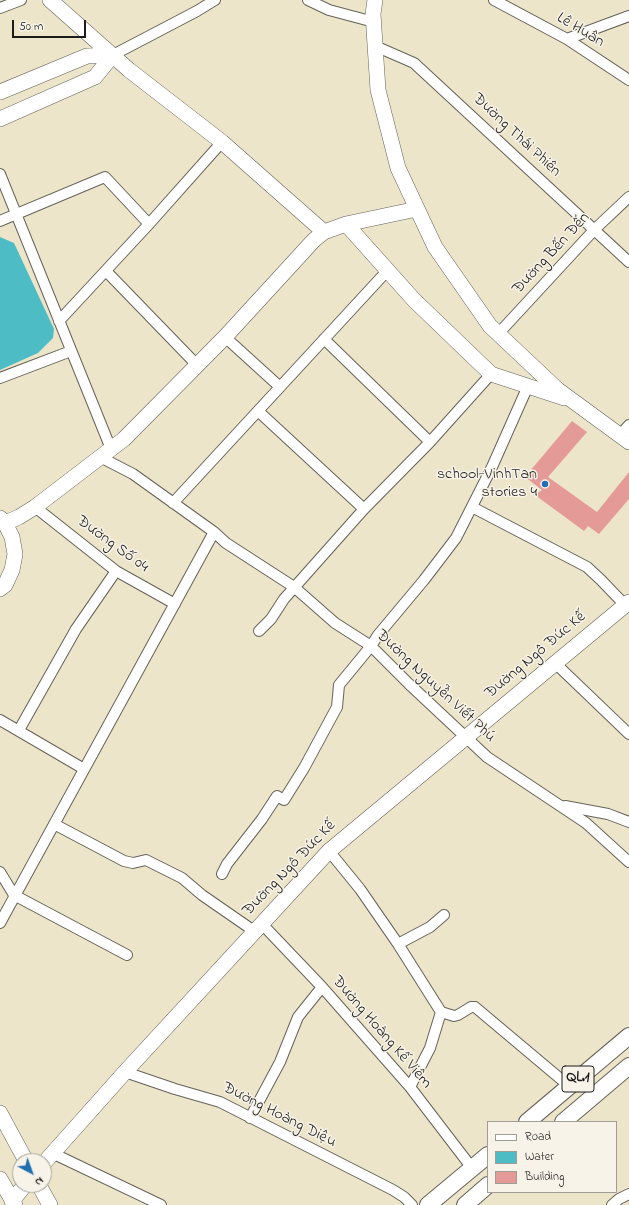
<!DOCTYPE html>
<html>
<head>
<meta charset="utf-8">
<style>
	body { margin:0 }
	#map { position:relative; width:629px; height:1205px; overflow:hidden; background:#ede5c9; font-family:"Indie Flower",sans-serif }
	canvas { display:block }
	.legend { position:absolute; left:487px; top:1121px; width:130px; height:72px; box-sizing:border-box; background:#f7f3e8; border:1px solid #9f9d96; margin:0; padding:5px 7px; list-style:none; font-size:12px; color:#1c1c1c }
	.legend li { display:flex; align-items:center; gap:8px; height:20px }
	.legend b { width:20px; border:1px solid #9f9d96 }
	.north { position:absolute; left:12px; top:1153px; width:40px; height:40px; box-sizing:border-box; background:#f7f3e8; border:1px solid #9f9d96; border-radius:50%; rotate:139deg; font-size:11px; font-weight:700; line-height:16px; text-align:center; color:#1c1c1c }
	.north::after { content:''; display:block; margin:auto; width:14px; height:18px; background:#1f6fb2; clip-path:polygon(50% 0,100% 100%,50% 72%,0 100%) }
	.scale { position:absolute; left:12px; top:20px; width:74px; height:18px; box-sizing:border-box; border:2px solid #1c1c1c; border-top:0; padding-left:5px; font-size:12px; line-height:14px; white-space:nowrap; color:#1c1c1c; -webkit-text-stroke:3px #f7f3e8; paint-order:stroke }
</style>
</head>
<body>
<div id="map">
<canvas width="629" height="1205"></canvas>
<ul class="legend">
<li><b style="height:5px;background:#fff"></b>Road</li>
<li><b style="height:11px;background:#4ebcc4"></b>Water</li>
<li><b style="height:11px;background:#e49a96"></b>Building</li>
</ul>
<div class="north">N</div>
<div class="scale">50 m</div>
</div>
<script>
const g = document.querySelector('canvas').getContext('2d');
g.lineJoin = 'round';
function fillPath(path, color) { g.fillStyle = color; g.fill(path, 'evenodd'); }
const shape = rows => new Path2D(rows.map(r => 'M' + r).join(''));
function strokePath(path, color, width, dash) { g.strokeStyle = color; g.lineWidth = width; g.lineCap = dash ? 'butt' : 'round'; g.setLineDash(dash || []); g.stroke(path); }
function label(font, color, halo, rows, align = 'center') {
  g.font = font + ' "Indie Flower",sans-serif'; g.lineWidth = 3; g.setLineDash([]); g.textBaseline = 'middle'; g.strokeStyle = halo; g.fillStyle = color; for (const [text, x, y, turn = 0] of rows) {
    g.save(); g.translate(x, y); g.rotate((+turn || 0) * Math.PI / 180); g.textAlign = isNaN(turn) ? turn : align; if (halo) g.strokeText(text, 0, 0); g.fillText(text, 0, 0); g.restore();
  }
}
fillPath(shape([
	[0,237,14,243,54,329,53,338,38,353,0,370]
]), '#4ebcc4');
fillPath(shape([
	[572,421,587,432,548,477,597,512,629,472,629,499,599,534,588,526,584,531,535,495,542,490,525,477]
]), '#e49a96');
const street = shape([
	[308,0,329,10,374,22],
	[494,0,567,39,629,80],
	[0,8,21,0],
	[567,39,629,16],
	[375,46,414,63,629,262],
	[113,55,197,11,215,0],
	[0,174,111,449],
	[0,221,105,177,149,224],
	[106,271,197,365],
	[59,321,149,224,222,142],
	[498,334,595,229,629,197],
	[225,337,280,387],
	[324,339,430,442],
	[0,378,71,351],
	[258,411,364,509],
	[620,435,629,425],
	[100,457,133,474,214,532,226,543,294,587,335,623,371,646,409,684,487,757,586,823,629,862],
	[173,503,387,271],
	[35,507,116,571,175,604],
	[472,507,587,567,601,580,625,605],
	[259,631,271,619,284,599,364,509,430,442,491,374],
	[555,663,629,734],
	[0,720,84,769],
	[19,730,76,629,116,571],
	[565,806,608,814,629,822],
	[54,824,124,861,133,863,146,860,182,878,202,895,254,931],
	[329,851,360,889,398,944,441,1012,454,1016,458,1015,471,1007,475,1007,569,1086],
	[0,872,14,895,127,955],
	[222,874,227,864,262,819,277,796,284,800,304,768,337,707,339,685,371,646,378,635,424,580,456,538,492,467,528,386],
	[0,923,214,532],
	[261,923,322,987,410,1087,472,1168],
	[398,944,430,927,444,915],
	[125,1072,175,1089,220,1102,393,1190,404,1197,412,1205],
	[410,1087,430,1048,441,1012],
	[250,1118,280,1062,298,1017,322,987],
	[52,1153,161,1205],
	[612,1205,619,1199,629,1194]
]);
const secondary = shape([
	[50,0,129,70,222,142,324,232],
	[375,0,373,14,378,90,398,168,435,247,490,326,558,390,629,442],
	[0,92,87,56,113,55],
	[0,119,95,77,113,55],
	[346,224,414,300,491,374,564,398],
	[0,518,5,523,12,537,15,554,12,570,5,585,0,589],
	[5,523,19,517,35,507,124,439,225,337,314,240,324,232,346,224,417,209],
	[0,1113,26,1161],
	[44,1163,125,1072,329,851,629,602],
	[0,1179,15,1205],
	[39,1185,50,1205],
	[12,1201,25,1185]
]);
const primary = shape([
	[527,1122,629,1036],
	[563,1122,629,1066],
	[428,1205,488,1155],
	[465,1205,488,1185]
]);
strokePath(street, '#656259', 12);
strokePath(secondary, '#656259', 16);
strokePath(primary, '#656259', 18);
strokePath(street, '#fff', 10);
strokePath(secondary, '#fff', 15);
strokePath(primary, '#fff', 16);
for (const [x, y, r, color] of [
	[545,484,4,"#1f6fb2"]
]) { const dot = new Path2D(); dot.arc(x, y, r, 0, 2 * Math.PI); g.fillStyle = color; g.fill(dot); strokePath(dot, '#f7f3e8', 1.5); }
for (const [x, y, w] of [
	[578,1079,32]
]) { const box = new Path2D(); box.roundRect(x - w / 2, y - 13, w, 26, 3); g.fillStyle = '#f7f3e8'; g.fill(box); strokePath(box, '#1c1c1c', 1); }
label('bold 15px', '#1c1c1c', null, [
	["QL.1",578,1079]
]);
label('16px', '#1c1c1c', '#f7f3e8', [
	["Lê Huân",580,31,31],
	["Đường Thái Phiên",516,136,43],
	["Đường Bến Đến",552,254,-47],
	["Đường Số 04",112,545,36],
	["Đường Ngô Đức Kế",536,656,-40],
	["Đường Nguyễn Viết Phú",435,687,43],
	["Đường Ngô Đức Kế",290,869,-46],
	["Đường Hoàng Kế Viêm",381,1033,49],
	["Đường Hoàng Diệu",279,1116,27]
]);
label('16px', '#1c1c1c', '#f7f3e8', [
	["school-VinhTan",537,475],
	["stories 4",537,493]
], 'right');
</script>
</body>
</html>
